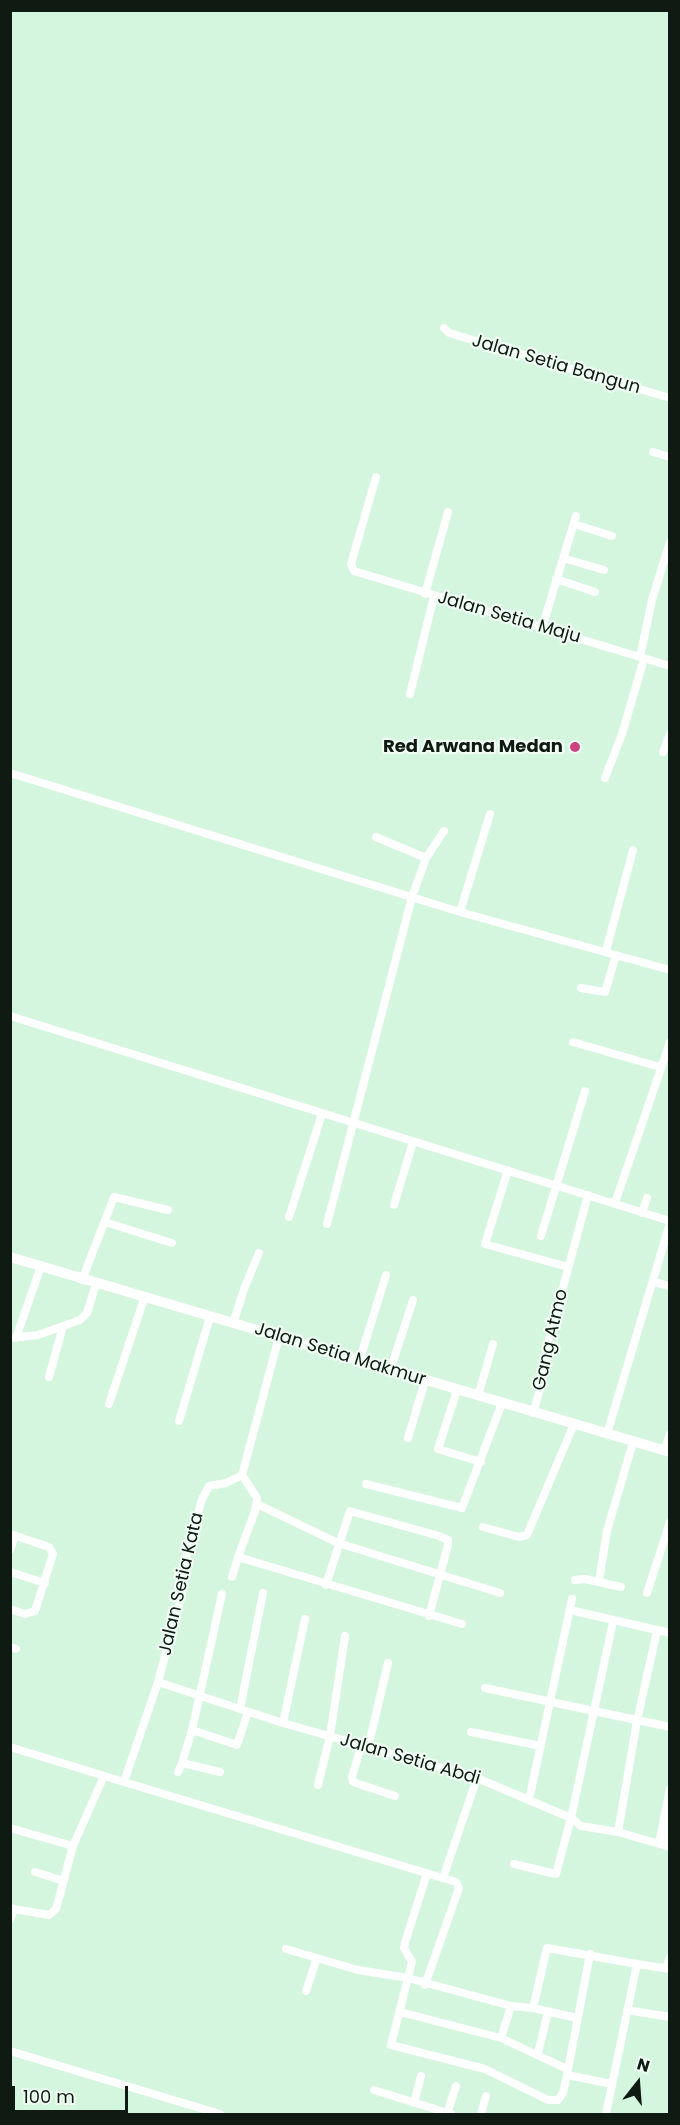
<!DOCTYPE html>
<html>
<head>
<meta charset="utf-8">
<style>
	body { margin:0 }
	#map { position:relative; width:680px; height:2125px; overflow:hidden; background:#d4f6de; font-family:Poppins,sans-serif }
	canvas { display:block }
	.frame { position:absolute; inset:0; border:12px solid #0e1a12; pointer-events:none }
	.north { position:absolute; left:608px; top:2053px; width:60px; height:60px; -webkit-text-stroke:4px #f0fef4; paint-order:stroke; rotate:17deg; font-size:16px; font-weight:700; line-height:24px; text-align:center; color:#0e1a12 }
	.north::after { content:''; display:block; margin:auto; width:21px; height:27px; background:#0e1a12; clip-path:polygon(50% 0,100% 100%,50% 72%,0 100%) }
	.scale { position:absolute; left:12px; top:2086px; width:116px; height:27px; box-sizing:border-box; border:3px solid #0e1a12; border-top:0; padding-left:8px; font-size:18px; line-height:21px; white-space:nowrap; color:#0e1a12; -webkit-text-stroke:4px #f0fef4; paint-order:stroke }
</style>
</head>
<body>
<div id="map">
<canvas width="680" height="2125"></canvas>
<div class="frame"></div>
<div class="north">N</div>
<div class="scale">100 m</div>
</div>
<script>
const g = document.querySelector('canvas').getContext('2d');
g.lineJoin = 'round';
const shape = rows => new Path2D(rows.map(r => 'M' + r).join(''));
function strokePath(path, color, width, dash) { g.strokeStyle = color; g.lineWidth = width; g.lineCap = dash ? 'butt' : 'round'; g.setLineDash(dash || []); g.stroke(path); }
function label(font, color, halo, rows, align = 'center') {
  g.font = font + ' Poppins,sans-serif'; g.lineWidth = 4.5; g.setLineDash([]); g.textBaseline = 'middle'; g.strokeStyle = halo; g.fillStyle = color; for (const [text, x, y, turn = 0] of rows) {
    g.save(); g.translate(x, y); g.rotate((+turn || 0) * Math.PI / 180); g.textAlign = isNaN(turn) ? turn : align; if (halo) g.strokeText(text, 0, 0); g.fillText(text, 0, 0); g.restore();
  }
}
strokePath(shape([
	[444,328,449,333,670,398],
	[653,452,670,457],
	[376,477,351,564,354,571,670,666],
	[574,524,612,536],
	[563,558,604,570],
	[556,579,595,592],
	[425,594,448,512],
	[542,628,576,516],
	[640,657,652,600,670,542],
	[410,694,434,596],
	[663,752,670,734],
	[10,773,460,912,670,970],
	[605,778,622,734,644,659],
	[376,837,426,858],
	[460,912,490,814],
	[606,951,633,850],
	[581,988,605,992,616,955],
	[10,1016,670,1221],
	[573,1042,660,1067],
	[508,1170,485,1244,568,1267],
	[615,1203,670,1042],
	[394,1205,413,1142],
	[642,1213,647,1198],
	[289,1217,322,1114],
	[105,1222,172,1243],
	[327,1224,412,897,426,858,444,831],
	[541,1236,585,1091],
	[82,1280,114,1197,168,1210],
	[653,1282,670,1286],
	[233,1324,244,1289,259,1253],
	[10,1338,38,1335,80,1320,87,1313,96,1284],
	[16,1338,41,1266],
	[359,1362,386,1275],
	[390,1371,413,1300],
	[49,1377,63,1326],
	[457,1390,438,1449,481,1462],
	[478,1396,493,1344],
	[109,1404,144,1299],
	[533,1413,542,1382,546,1350,588,1195],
	[179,1421,210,1317],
	[607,1434,670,1223],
	[408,1438,425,1381],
	[664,1451,670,1434],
	[242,1475,257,1498,255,1511,238,1557,462,1624],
	[366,1484,462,1508,502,1403],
	[257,1504,338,1543,500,1593],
	[483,1527,519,1537,527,1535,574,1424],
	[10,1534,49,1547,53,1554,35,1611,25,1614,10,1609],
	[10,1550,15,1535],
	[10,1572,45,1583],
	[232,1577,238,1557],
	[575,1580,585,1579,621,1587],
	[599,1581,607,1531,633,1442],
	[326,1585,350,1511,439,1536,448,1540,448,1545,429,1616],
	[647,1593,670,1522],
	[570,1610,670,1633],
	[10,1647,16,1649],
	[158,1682,283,1723,477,1778,571,1818,581,1826,618,1832,670,1847],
	[485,1688,670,1727],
	[240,1709,263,1593],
	[283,1723,305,1619],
	[192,1730,237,1745,248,1712],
	[471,1732,541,1746],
	[361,1746,352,1777,353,1782,395,1796],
	[10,1747,124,1782,158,1682,182,1593,187,1552,202,1499,209,1486,226,1483,242,1475,279,1337],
	[368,1748,388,1663],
	[178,1772,182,1763],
	[220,1772,182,1763,192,1730,222,1594],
	[124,1782,456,1882,459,1888,425,1985],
	[318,1785,330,1736,345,1636],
	[529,1800,572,1599],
	[10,1828,73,1846],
	[618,1832,637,1721,657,1631],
	[659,1843,670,1789],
	[664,1845,670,1821],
	[514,1864,556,1874,571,1818,613,1622],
	[35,1872,64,1881],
	[427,1873,405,1943,404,1948,412,1962,391,2045,485,2069,548,2100,558,2100,563,2093,567,2075,590,1954],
	[443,1878,477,1778],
	[14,1909,49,1915,56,1909,73,1846,104,1776],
	[10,1920,14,1909,11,1908],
	[286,1949,358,1970,408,1978,511,2006,533,2008,547,1948,637,1964],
	[666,1968,670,1957],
	[306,1991,317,1958],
	[533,2008,577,2018],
	[627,2010,670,2017],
	[400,2012,501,2038,511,2006],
	[501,2038,567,2069],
	[10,2051,220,2114],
	[538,2053,548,2012],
	[567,2075,612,2084],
	[374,2090,451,2114],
	[414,2103,421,2076],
	[447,2114,456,2086],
	[481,2114,486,2096],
	[606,2114,637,1964,670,1969]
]), '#fff', 8);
strokePath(shape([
	[10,1257,670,1452]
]), '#fff', 10);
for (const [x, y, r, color] of [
	[575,747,6,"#cd447f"]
]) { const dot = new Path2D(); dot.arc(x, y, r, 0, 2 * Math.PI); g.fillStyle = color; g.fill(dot); strokePath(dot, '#f0fef4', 2); }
label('18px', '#0e1a12', '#f0fef4', [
	["Jalan Setia Bangun",556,365,16],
	["Jalan Setia Maju",509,618,16],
	["Gang Atmo",551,1340,-77],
	["Jalan Setia Makmur",340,1355,17],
	["Jalan Setia Kata",182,1584,-77],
	["Jalan Setia Abdi",410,1760,16]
]);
label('bold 18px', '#0e1a12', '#f0fef4', [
	["Red Arwana Medan",563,747]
], 'right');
</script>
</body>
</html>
